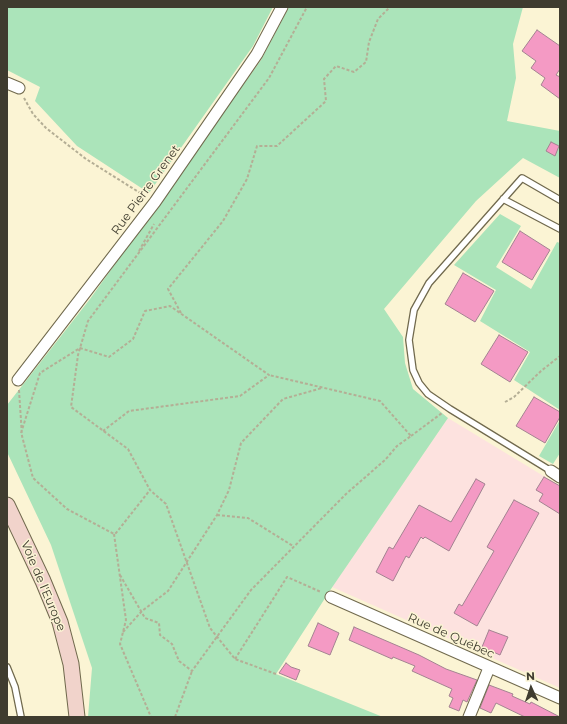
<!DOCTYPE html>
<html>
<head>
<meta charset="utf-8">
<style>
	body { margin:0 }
	#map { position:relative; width:567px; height:724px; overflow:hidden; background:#fbf4d4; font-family:Montserrat,sans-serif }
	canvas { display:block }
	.frame { position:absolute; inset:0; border:8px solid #3f3c2f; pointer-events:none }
	.north { position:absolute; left:511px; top:668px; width:40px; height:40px; -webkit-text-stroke:3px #fbf4d4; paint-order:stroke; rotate:357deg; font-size:11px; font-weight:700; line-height:16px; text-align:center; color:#3f3c2f }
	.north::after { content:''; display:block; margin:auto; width:14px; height:18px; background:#3f3c2f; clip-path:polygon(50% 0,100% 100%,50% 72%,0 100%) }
</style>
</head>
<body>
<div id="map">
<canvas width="567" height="724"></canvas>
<div class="frame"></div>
<div class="north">N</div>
</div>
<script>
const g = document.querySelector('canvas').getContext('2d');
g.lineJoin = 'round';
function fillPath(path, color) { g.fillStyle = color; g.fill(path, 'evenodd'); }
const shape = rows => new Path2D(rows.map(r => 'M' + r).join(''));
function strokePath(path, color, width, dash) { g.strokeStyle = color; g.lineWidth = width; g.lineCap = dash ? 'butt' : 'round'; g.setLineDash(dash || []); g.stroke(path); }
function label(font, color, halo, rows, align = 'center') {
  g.font = font + ' Montserrat,sans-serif'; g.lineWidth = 3; g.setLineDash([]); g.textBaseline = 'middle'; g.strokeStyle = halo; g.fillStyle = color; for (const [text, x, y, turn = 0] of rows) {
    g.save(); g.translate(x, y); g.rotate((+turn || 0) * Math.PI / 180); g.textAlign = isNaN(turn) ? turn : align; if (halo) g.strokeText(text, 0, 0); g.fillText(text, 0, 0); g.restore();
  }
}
fillPath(shape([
	[448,418,560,486,560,688,332,587]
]), '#fde2df');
fillPath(shape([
	[7,7,273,7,253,46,149,193,77,146,35,101,40,87,7,70],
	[289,7,523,7,513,44,516,78,507,121,560,131,560,178,523,158,476,201,384,309,403,337,405,363,413,389,448,418,331,589,276,674,383,717,88,717,92,668,51,545,7,452,7,405,90,299,261,60],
	[500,214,521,226,496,267,531,289,557,242,560,243,560,410,514,380,530,352,480,321,496,290,454,265],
	[560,420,560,453,553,464,539,456]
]), '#abe4ba');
const building = shape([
	[537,30,560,46,560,69,556,75,560,77,560,99,541,85,545,78,531,68,536,61,522,51,537,30],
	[551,142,559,146,555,156,546,151,551,142],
	[520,231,550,250,532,280,502,262,520,231],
	[463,273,494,291,475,322,445,304,463,273],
	[499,335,528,352,510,382,481,364,499,335],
	[534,397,560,412,560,417,545,443,516,426,534,397],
	[544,477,560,486,560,514,539,501,543,494,536,490,544,477],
	[476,479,485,484,449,551,425,537,423,539,421,537,409,558,406,556,393,581,376,572,389,547,393,549,419,505,451,522,476,479],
	[514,500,539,513,477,626,454,613,459,604,462,606,494,551,487,547,514,500],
	[318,623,339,633,330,655,308,646,318,623],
	[354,627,419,655,446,669,477,680,467,702,463,700,459,711,449,707,453,698,449,696,452,689,412,671,415,666,393,657,392,659,349,640,354,627],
	[489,630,508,637,500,655,482,647,489,630],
	[286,663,291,667,300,670,296,680,279,673,286,663],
	[489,685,513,694,512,696,530,704,531,702,560,717,525,717,496,703,491,713,480,708,489,685]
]);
fillPath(building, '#f49ac4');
strokePath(building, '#a38391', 1);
const service = shape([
	[503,199,560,229],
	[551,471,450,409,428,394,419,383,413,370,409,340,414,310,429,283,522,178,560,200],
	[7,667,15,687,21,717]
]);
const minor = shape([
	[7,83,19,88],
	[18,380,155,202,257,54,282,7],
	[551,471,560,477],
	[331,597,560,698],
	[469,717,489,668]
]);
const secondary = shape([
	[7,505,43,581,60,622,71,664,77,717]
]);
strokePath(service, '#70694d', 8);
strokePath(minor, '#70694d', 13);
strokePath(secondary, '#70694d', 17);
strokePath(shape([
	[24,98,33,114,46,128,86,159,145,196],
	[139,251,154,224],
	[181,313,168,289,223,221,247,179,257,146,277,146,326,101,324,79,336,66,354,72,366,62,369,42,378,19,390,7],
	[19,390,22,436,33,478,67,509,114,534,116,533,150,490],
	[505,402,514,397,541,371,560,356],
	[21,433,40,373,80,348,109,357,133,339,145,311,170,306,269,375,240,396,129,411,103,431],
	[411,436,442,413],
	[217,515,248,518,293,546],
	[114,534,126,620,120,644,151,717],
	[120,575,145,618,159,623,160,635,172,644,179,661,192,671,251,590,346,494,385,460,397,446,411,436,380,401,269,375],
	[123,632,142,611,168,591,217,515,229,490,241,443,283,399,322,388],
	[235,659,287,577,321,592],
	[276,674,235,659,210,628,166,504,150,490,128,449,71,407,78,355,88,321,269,78,307,7],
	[175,717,192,671]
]), '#b4ae95', 2, [3, 2]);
strokePath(service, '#fff', 5.5);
strokePath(minor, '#fff', 11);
strokePath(secondary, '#f1d3cb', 15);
label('12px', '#3f3c2f', '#fbf4d4', [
	["Rue Pierre Grenet",146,190,-54],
	["Voie de l'Europe",43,586,67],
	["Rue de Québec",451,636,24]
]);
</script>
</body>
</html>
